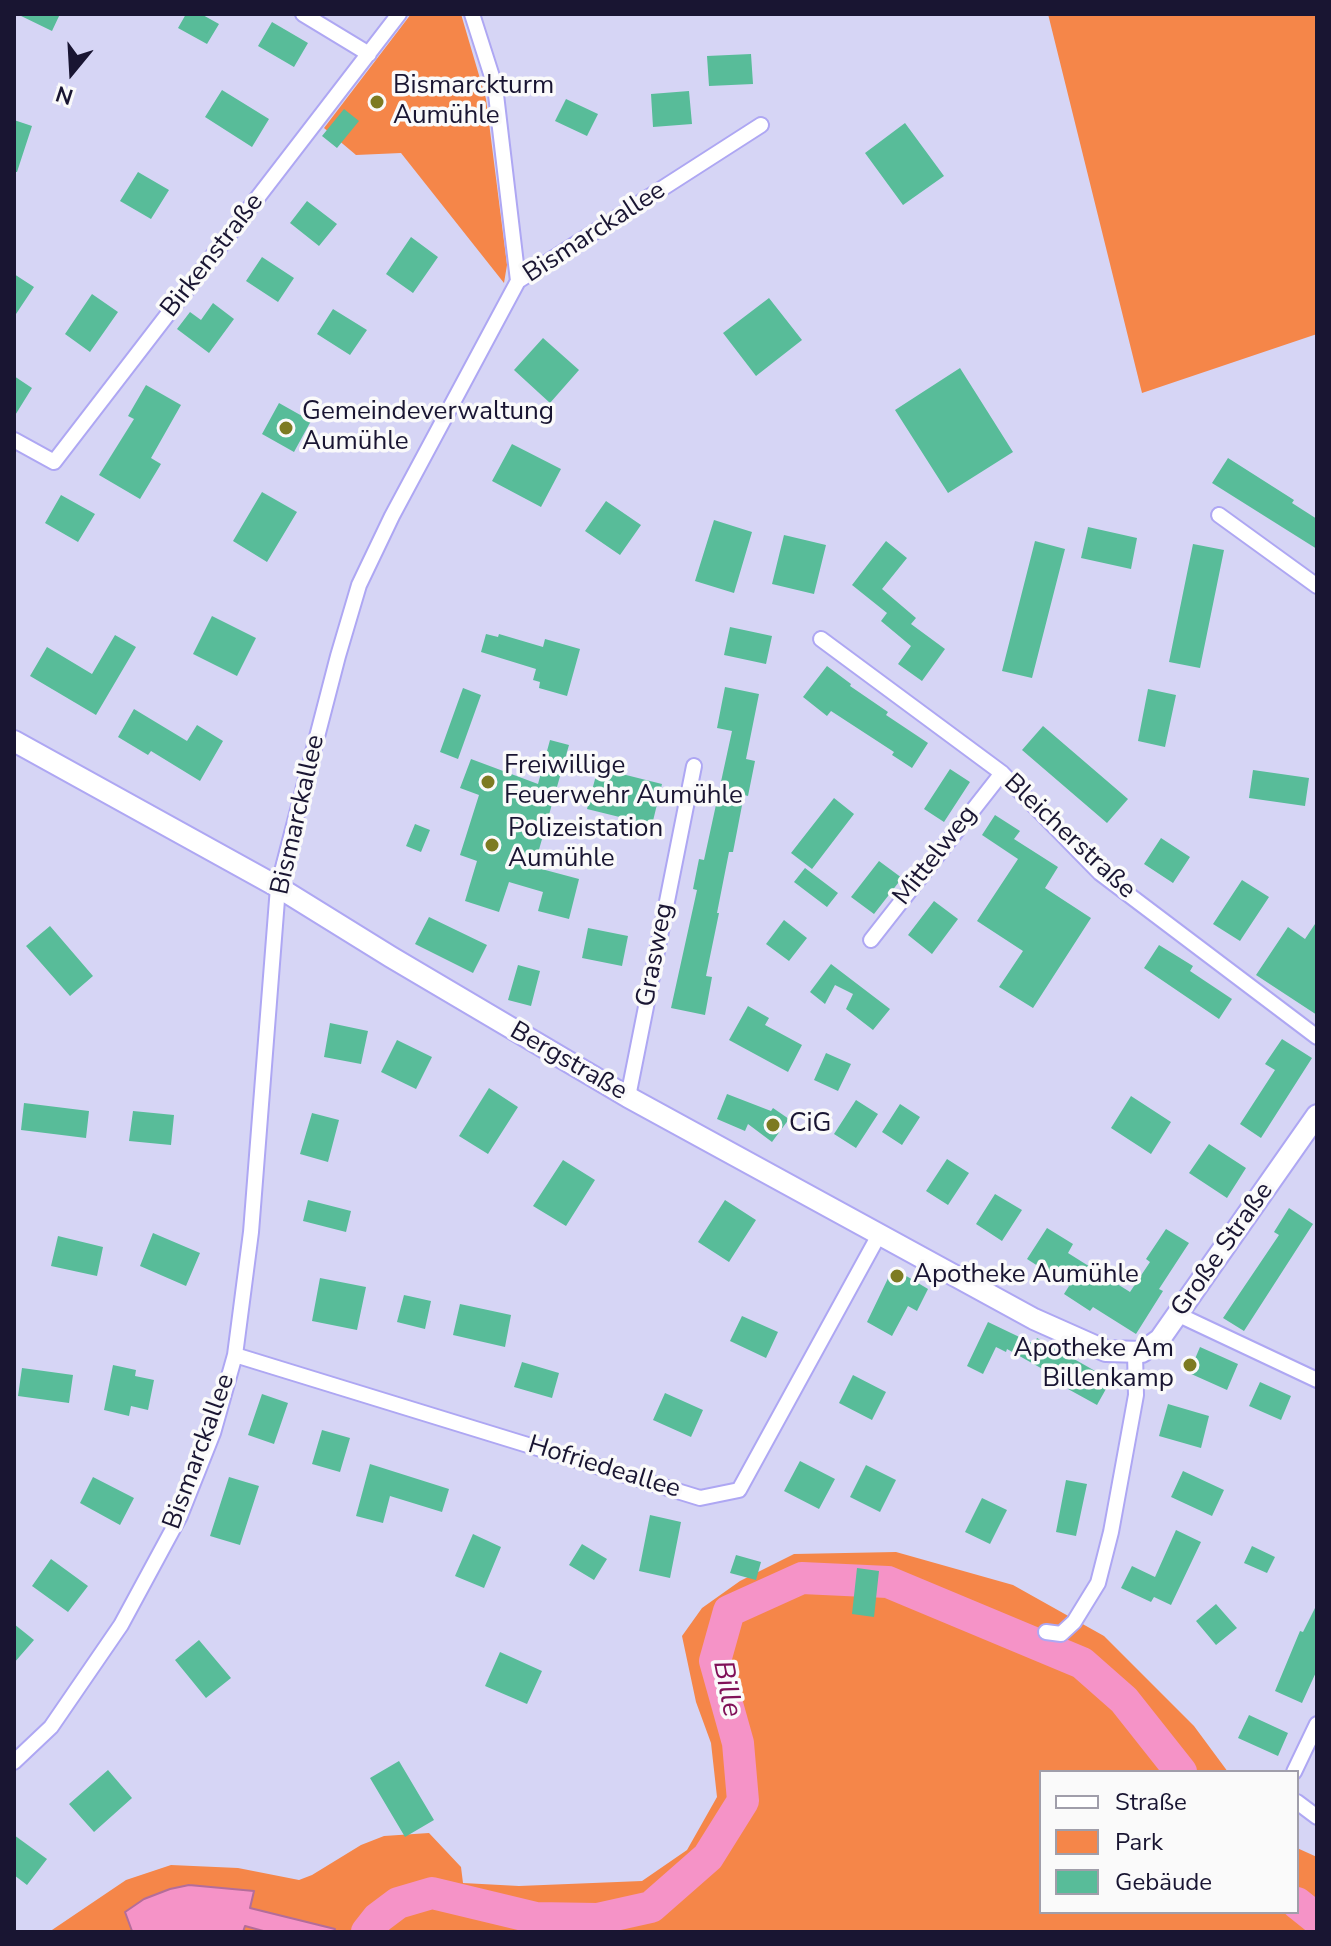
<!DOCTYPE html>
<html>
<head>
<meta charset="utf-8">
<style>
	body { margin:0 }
	#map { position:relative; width:1331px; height:1946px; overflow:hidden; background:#d6d5f5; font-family:"Nunito Sans",sans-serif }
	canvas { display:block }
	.frame { position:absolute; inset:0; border:16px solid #191532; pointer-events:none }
	.legend { position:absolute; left:1039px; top:1770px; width:260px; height:144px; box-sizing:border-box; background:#fafafa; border:2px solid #a09eaa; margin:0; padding:10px 14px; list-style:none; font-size:24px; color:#191532 }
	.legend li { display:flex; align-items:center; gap:16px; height:40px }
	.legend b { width:40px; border:2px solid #a09eaa }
	.north { position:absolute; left:32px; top:32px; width:80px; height:80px; -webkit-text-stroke:6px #fafafa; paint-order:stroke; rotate:198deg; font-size:22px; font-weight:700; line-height:32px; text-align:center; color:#191532 }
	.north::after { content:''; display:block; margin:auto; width:28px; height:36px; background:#191532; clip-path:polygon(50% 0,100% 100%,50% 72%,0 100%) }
</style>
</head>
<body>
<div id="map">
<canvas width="1331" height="1946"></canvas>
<div class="frame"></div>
<ul class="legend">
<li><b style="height:10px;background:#fff"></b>Straße</li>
<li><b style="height:22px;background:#f58649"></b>Park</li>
<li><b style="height:22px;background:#58bc99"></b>Gebäude</li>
</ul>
<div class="north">N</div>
</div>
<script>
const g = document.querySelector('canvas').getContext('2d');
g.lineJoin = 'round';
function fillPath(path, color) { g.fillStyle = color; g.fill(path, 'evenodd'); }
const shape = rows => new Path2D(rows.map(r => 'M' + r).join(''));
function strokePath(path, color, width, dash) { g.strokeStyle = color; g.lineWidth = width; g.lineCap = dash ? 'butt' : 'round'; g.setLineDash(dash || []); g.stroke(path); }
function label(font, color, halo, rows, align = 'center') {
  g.font = font + ' "Nunito Sans",sans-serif'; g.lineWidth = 7; g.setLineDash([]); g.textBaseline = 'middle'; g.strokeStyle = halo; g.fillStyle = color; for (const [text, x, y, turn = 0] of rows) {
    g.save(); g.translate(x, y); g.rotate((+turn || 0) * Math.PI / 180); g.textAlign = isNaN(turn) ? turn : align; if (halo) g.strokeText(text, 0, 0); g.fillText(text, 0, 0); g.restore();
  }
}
fillPath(shape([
	[411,14,461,14,486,99,507,265,504,283,401,153,356,155,324,128],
	[1048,14,1317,14,1317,334,1142,393],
	[896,1552,1013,1585,1104,1636,1194,1726,1228,1772,1041,1772,1041,1912,1297,1912,1297,1848,1317,1857,1317,1932,49,1932,126,1880,171,1865,238,1868,299,1880,312,1875,361,1845,384,1836,429,1833,461,1867,463,1883,519,1886,642,1881,687,1850,717,1797,711,1743,696,1702,682,1636,702,1608,740,1581,794,1554]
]), '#f58649');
const water = shape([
	[189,1885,254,1891,250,1908,335,1929,334,1932,267,1932,245,1926,243,1932,132,1931,125,1912,144,1899,170,1889,189,1885]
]);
fillPath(water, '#f593c7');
strokePath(water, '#b36d9a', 2);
strokePath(shape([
	[1297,1903,1317,1919],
	[367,1932,378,1918,398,1903,432,1893,536,1918,597,1919,651,1907,708,1857,743,1801,738,1743,715,1661,729,1611,802,1578,888,1582,1082,1663,1124,1700,1181,1772]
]), '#f593c7', 32);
fillPath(shape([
	[17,14,60,14,52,31],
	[186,14,201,14,219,24,207,44,178,28],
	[272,22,308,43,294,67,258,46],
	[751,54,753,84,709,86,707,56],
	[222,90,269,119,252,147,205,117],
	[689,91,692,124,653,127,651,94],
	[566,99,598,114,587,136,555,121],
	[344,109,359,121,337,148,322,136],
	[14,120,32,126,17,172,14,172],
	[905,123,944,176,903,205,865,153],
	[138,172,169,190,151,219,120,201],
	[307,201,337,224,319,246,290,223],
	[411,237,438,257,413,293,386,274],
	[262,257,294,278,278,302,246,281],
	[14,274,34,287,14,317],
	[92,294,118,312,90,352,65,334],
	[769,298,802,340,756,376,723,333],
	[213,303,234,319,209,353,177,329,190,312,201,320],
	[333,309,367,330,350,355,317,334],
	[543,338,579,370,550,403,514,370],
	[960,368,1013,452,948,493,895,410],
	[14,376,32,388,14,417],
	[146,385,181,405,151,458,161,464,140,499,99,475,134,419,128,416],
	[279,403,311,421,294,452,262,434],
	[512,444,561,469,541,507,492,481],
	[1228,458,1294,500,1292,503,1317,519,1317,549,1212,483],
	[262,492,297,512,267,562,233,541],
	[61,495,95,514,78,542,45,523],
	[606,501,641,525,620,555,585,531],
	[714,520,752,532,734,593,695,581],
	[1088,527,1137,538,1131,569,1081,558],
	[784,535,826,545,814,594,772,584],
	[886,541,907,558,882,589,916,618,911,624,945,649,922,681,898,664,911,646,881,621,887,613,852,585],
	[1035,541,1065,549,1032,678,1002,671],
	[1193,544,1224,550,1200,668,1169,662],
	[212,616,256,638,237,676,193,654],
	[730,627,772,636,766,664,724,655],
	[486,634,498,637,499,634,543,647,545,639,580,649,567,696,539,688,540,682,533,680,536,669,481,652],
	[115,635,136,647,96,715,30,676,47,647,92,674],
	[827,666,851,684,850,686,888,712,886,715,928,743,912,768,892,755,894,752,831,711,827,716,803,697],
	[725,687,759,694,746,759,755,761,748,796,744,795,733,852,729,852,717,913,719,913,706,976,712,977,705,1015,671,1008,697,890,693,889,699,859,704,860,732,731,717,728],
	[463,688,481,695,458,759,440,752],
	[1148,689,1176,695,1165,747,1138,741],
	[134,709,187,741,197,725,223,741,200,781,151,751,148,755,118,737],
	[1043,726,1128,799,1107,823,1022,750],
	[550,740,569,745,534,867,579,879,569,919,538,911,543,892,509,882,499,912,465,901,477,861,460,855,479,795,460,788,471,759,538,784],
	[598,768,662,784,652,825,587,809],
	[950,769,970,782,944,822,924,809],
	[1253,770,1309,778,1305,806,1249,798],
	[834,798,854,814,812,869,791,853],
	[995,815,1020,831,1014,839,1058,867,1045,888,1091,918,1033,1008,999,987,1023,951,977,921,1018,859,982,835],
	[415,824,430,830,421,852,406,846],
	[1161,838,1190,857,1173,883,1144,864],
	[879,861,902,878,874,914,851,897],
	[805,868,838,893,827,907,794,882],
	[1242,880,1269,897,1240,941,1213,924],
	[934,901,958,919,932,954,908,935],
	[429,917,487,945,473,973,415,944],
	[784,920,807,938,789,961,766,944],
	[1317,921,1317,1015,1256,975,1288,927,1305,939],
	[50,926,93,976,70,996,26,946],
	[588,928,628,936,622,966,582,958],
	[1159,945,1193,966,1190,971,1232,999,1219,1019,1144,968],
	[831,964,890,1009,873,1030,846,1009,853,994,835,985,825,1004,810,992],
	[518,965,540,971,531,1006,508,1000],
	[748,1006,769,1018,765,1025,802,1045,788,1072,729,1040],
	[330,1023,368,1031,361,1064,324,1057],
	[1282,1039,1312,1058,1261,1138,1240,1124,1275,1070,1265,1064],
	[397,1040,432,1057,416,1089,381,1072],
	[826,1053,851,1064,838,1091,814,1080],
	[489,1088,518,1107,488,1154,459,1136],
	[727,1094,771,1111,773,1108,789,1119,772,1142,748,1124,745,1131,717,1119],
	[1131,1096,1171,1122,1151,1154,1111,1128],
	[856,1100,878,1114,856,1148,834,1134],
	[24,1103,89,1111,86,1138,21,1130],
	[900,1104,920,1117,902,1145,882,1132],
	[133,1111,174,1115,171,1145,129,1141],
	[312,1113,339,1120,328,1162,300,1154],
	[1209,1144,1246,1168,1227,1198,1189,1173],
	[947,1159,969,1173,948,1205,926,1191],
	[563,1160,595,1180,566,1226,533,1206],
	[995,1194,1022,1210,1002,1241,976,1224],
	[308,1200,351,1211,346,1232,303,1221],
	[725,1200,756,1220,729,1262,698,1242],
	[1289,1208,1313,1224,1244,1331,1223,1318,1279,1235,1274,1232],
	[1047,1228,1073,1244,1068,1253,1130,1292,1150,1262,1146,1259,1166,1229,1189,1243,1159,1289,1163,1291,1136,1334,1093,1307,1090,1311,1064,1294,1069,1286,1027,1259],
	[153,1233,200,1253,186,1286,140,1266],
	[58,1236,103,1247,97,1276,51,1266],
	[893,1268,928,1289,917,1311,908,1306,892,1336,867,1322],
	[320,1278,366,1287,357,1330,312,1321],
	[404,1295,431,1301,425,1329,397,1322],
	[460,1304,511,1315,505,1347,453,1335],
	[742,1316,778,1332,766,1358,730,1341],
	[988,1322,1034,1344,1037,1338,1111,1380,1097,1405,1068,1389,1071,1385,1007,1349,1006,1352,996,1347,983,1374,967,1366],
	[1200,1347,1238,1364,1227,1390,1189,1373],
	[522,1362,559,1373,552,1398,514,1387],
	[113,1365,136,1370,135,1376,154,1380,148,1410,131,1406,129,1416,104,1410],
	[22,1368,73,1375,69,1403,18,1396],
	[853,1375,886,1392,872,1420,839,1403],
	[1260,1382,1291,1396,1281,1420,1249,1406],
	[665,1393,703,1410,691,1437,653,1420],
	[262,1394,288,1403,274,1444,248,1435],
	[1168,1404,1209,1416,1201,1448,1159,1436],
	[322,1430,350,1438,340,1472,312,1464],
	[800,1461,835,1479,819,1509,784,1491],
	[370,1464,449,1489,442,1512,390,1496,383,1523,356,1516],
	[866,1465,896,1480,880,1512,850,1497],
	[1183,1471,1224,1490,1212,1516,1171,1497],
	[93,1477,134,1498,120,1525,80,1503],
	[229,1477,259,1486,240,1545,210,1536],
	[1066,1480,1087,1484,1076,1536,1056,1532],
	[982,1498,1007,1510,990,1544,965,1532],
	[650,1515,681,1522,670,1578,639,1571],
	[1176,1530,1201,1542,1171,1605,1154,1597,1151,1602,1121,1588,1132,1566,1155,1577],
	[473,1534,501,1547,484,1588,455,1576],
	[582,1544,607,1559,594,1580,569,1565],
	[1252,1546,1275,1557,1267,1573,1244,1563],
	[736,1555,761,1562,756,1580,730,1573],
	[51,1559,88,1586,68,1612,32,1586],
	[857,1568,879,1571,874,1617,852,1614],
	[1216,1604,1237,1628,1216,1645,1196,1621],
	[1317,1604,1317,1670,1302,1703,1275,1691,1300,1631,1303,1632],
	[14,1624,34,1640,14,1663],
	[199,1640,231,1678,206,1698,175,1660],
	[500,1652,542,1671,527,1704,485,1686],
	[1249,1715,1288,1733,1278,1756,1238,1738],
	[399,1761,434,1820,405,1837,370,1778],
	[108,1770,132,1798,94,1832,69,1804],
	[14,1835,47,1859,27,1885,14,1875]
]), '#58bc99');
const street = shape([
	[303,14,369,54],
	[472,14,495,86,518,281],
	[14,440,54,462,399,14],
	[1219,515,1317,586],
	[821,639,1002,773,1100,873,1317,1037],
	[871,940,1002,773],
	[628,1097,694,766],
	[1179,1315,1317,1380],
	[235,1355,700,1498,739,1490,880,1233],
	[1046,1632,1061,1634,1074,1622,1098,1583,1111,1532,1136,1395,1135,1353],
	[14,1762,51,1727,121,1625,180,1516,213,1433,235,1355,251,1232,278,887,338,656,359,585,392,516,518,281,761,125],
	[1294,1772,1317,1724],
	[1297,1802,1317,1817]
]);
const secondary = shape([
	[14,741,278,887,391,957,628,1097,1034,1319,1106,1351,1142,1352,1160,1339,1317,1115]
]);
strokePath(street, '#aea7f3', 18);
strokePath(secondary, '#aea7f3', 24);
strokePath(street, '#fff', 14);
strokePath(secondary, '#fff', 20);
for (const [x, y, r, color] of [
	[377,102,8,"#7d7b22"],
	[286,428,8,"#7d7b22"],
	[488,782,8,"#7d7b22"],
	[492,845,8,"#7d7b22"],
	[773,1125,8,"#7d7b22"],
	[897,1276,8,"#7d7b22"],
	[1190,1365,8,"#7d7b22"]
]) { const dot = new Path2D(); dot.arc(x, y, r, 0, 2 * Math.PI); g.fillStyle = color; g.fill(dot); strokePath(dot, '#fafafa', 3); }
label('26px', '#191532', '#fafafa', [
	["Bismarckturm",393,87],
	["Aumühle",393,117],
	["Gemeindeverwaltung",302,413],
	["Aumühle",302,443],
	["Freiwillige",504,767],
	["Feuerwehr Aumühle",504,797],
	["Polizeistation",508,830],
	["Aumühle",508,860],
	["CiG",789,1125],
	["Apotheke Aumühle",913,1276],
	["Apotheke Am",1174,1350,"right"],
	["Billenkamp",1174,1380,"right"]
], 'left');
label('26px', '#191532', '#fafafa', [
	["Bismarckallee",595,233,-33],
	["Birkenstraße",213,256,-52],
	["Bismarckallee",299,815,-77],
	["Bleicherstraße",1069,837,43],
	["Mittelweg",936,856,-52],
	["Grasweg",656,955,-79],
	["Bergstraße",568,1062,30],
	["Große Straße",1223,1250,-55],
	["Bismarckallee",200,1452,-70],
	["Hofriedeallee",604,1468,17]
]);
label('italic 28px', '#801158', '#fafafa', [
	["Bille",726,1689,79]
]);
</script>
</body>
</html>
